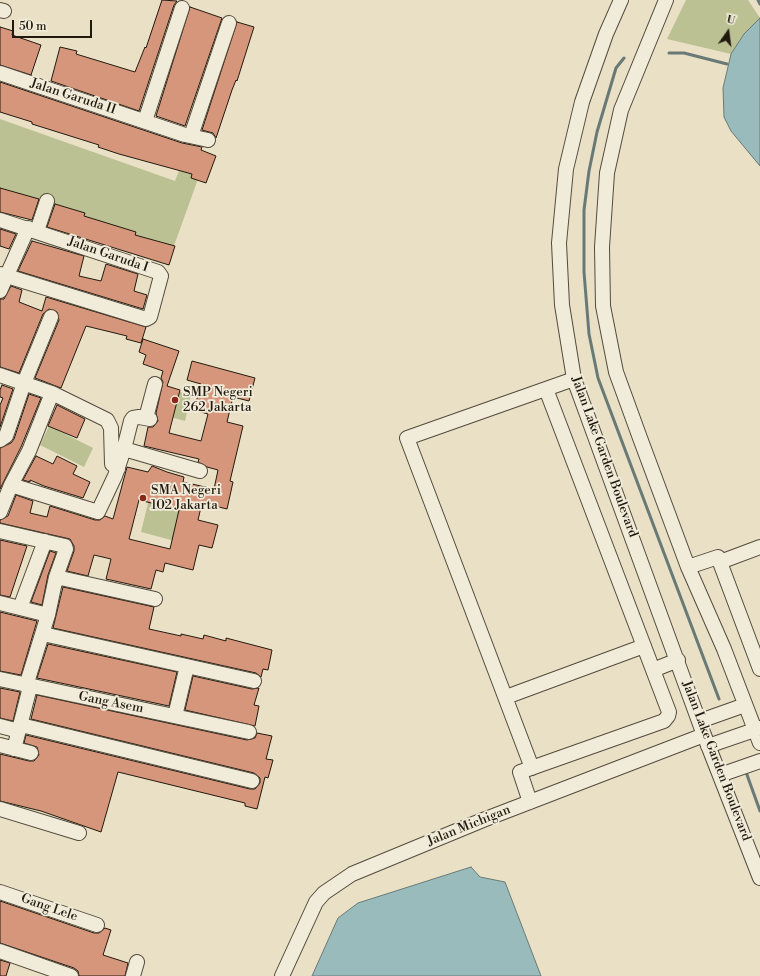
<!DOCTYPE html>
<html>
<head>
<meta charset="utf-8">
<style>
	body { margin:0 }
	#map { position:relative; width:760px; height:976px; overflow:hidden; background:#e9e0c6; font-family:"Libre Bodoni",serif }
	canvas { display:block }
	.north { position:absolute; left:708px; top:12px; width:40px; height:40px; -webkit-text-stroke:3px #f1ebda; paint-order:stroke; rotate:14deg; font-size:11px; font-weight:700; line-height:16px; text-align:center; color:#22190e }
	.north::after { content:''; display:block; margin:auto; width:14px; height:18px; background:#22190e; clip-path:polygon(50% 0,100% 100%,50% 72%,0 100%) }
	.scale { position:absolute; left:12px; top:20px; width:80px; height:18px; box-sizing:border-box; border:2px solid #22190e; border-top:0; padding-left:5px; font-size:12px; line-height:14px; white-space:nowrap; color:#22190e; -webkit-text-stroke:3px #f1ebda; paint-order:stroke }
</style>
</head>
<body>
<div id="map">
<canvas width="760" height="976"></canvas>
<div class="north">U</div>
<div class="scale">50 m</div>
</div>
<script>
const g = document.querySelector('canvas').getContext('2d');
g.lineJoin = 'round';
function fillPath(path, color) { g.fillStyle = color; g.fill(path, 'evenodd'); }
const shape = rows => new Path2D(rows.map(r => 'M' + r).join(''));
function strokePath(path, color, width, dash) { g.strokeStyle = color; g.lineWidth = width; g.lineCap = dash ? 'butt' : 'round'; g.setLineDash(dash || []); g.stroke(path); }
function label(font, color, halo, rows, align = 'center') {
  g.font = font + ' "Libre Bodoni",serif'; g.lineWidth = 3.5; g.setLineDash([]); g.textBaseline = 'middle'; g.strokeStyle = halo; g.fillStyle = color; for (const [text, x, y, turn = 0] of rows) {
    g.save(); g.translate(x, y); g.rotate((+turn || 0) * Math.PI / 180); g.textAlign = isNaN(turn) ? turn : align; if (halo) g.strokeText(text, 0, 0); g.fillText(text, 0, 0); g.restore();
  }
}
fillPath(shape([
	[686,0,748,0,760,18,744,34,731,54,667,39],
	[0,119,175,181,188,147,207,154,171,254,0,193],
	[177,391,191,395,185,421,170,417],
	[49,426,93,448,84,467,40,445],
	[149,499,183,508,175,541,141,532]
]), '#bbc192');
const water = shape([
	[760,18,760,166,731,131,724,117,723,88,731,54,744,34,760,18],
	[471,867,480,877,505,882,541,976,312,976,338,918,358,903,471,867]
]);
fillPath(water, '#9bb');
strokePath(water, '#697a76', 1);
strokePath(shape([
	[758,0,760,4],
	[669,53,684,53,727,64],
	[624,58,616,68,597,132,589,171,584,210,584,272,589,334,598,378,719,699],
	[746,772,760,811]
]), '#697a76', 3);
const building = shape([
	[162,0,177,1,174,5,139,111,51,81,60,47,77,51,76,54,135,72,145,47,146,48,162,0],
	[190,7,222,18,185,126,156,116,190,7],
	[237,22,254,27,237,81,236,80,232,90,216,138,213,133,202,130,237,22],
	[0,27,13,31,12,35,41,45,31,75,0,65,0,27],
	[0,82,182,143,202,147,201,150,216,156,206,183,191,178,192,174,119,154,98,147,99,145,32,124,32,122,0,112,0,82],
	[0,188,39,199,32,220,0,212,0,188],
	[55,204,85,213,84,216,136,232,135,235,175,246,169,265,47,227,55,204],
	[0,229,16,234,9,249,0,246,0,229],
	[32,241,84,256,79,276,101,281,106,264,138,274,134,291,147,295,143,309,18,271,32,241],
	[11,286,22,290,19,302,42,311,46,297,146,327,141,343,126,339,127,336,86,326,61,388,35,378,59,320,57,312,49,309,43,314,19,373,0,367,0,299,4,299,11,286],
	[143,339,179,351,167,386,180,390,169,433,201,441,208,414,194,410,201,384,187,380,192,361,255,378,249,401,233,397,227,422,243,426,230,481,233,482,227,509,202,503,198,520,218,525,212,548,199,545,193,570,165,563,163,572,156,570,151,589,106,579,111,559,94,555,88,576,67,571,74,551,74,546,70,539,0,523,0,520,8,516,16,495,33,501,30,513,47,517,50,506,95,520,100,520,105,516,113,519,127,467,148,472,152,466,167,472,184,477,183,482,214,489,218,470,207,467,198,462,199,459,144,446,148,427,153,427,158,421,156,413,163,382,161,378,163,371,143,364,146,355,139,352,143,339],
	[139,500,179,510,170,549,129,539,139,500],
	[2,385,13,389,0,427,0,405,3,398,0,397,0,390,2,385],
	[29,394,41,398,21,447,0,489,0,448,11,443,14,439,29,394],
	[57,405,85,419,77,438,48,426,57,405],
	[36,456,53,464,57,456,77,466,73,474,90,482,83,498,44,486,30,480,30,482,23,480,36,456],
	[0,540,27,546,10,597,0,595,0,540],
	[50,551,56,553,48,575,42,605,31,602,50,551],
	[63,587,154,607,149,629,181,636,181,634,203,639,204,635,226,641,226,638,272,650,268,670,263,669,261,677,256,673,53,628,63,587],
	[0,612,37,621,21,675,0,671,0,612],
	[48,644,177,672,169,706,37,678,48,644],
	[193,676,252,689,259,688,254,705,259,706,255,726,185,710,193,676],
	[0,688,20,692,13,721,0,718,0,688],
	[37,695,247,740,255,738,257,733,272,736,266,759,273,760,268,778,265,777,257,809,245,806,245,803,118,772,101,832,41,811,0,801,0,754,29,761,34,761,39,755,37,747,24,743,26,735,250,789,255,789,260,783,260,778,254,773,31,719,37,695],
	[0,901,94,933,99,933,105,928,111,930,103,955,128,963,125,976,79,976,78,971,74,968,0,943,0,901],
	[0,960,10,963,6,976,0,976,0,960]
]);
fillPath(building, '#d5967b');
strokePath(building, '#22190e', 1);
const minor = shape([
	[621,0,606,34,582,102,566,169,559,243,562,305,574,379,704,735,760,878],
	[666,0,621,110,607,173,602,247,603,306,616,372,640,438,688,567,724,649,760,743],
	[0,10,4,11],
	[0,73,185,135,208,140],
	[145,121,182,8],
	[191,136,229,23],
	[0,220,158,272,161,276,150,317,146,319,0,274],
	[37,231,47,201],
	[0,291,28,228],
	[0,375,52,393,107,420,111,428,112,464,118,469],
	[146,418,155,384],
	[0,440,6,436,24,383,51,317],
	[124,449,200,471],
	[11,485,98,512,115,476,124,449,131,421,133,418,139,417,150,419],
	[0,512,11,485,29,451,52,393],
	[0,531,65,546,66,549,56,577,48,615,26,686],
	[720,562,760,547],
	[688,567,718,557,760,669],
	[56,577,155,599],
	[0,603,48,615],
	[20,608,45,541],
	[43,634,254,681],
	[653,670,678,660],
	[0,679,249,732],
	[506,697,644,646],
	[175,716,187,666],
	[700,721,745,705],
	[21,725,252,781],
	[0,726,19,731],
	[0,745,31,753],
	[708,746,760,728],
	[14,749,30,687],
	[532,768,407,438,574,379],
	[720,775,760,761],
	[530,802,520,772,664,721,668,716,669,712,546,389],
	[0,809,79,833],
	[0,892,97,925],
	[0,951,71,976],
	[133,976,137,962],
	[282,976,316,902,324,893,352,874,483,820,704,735]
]);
strokePath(minor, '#544b3c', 16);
strokePath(minor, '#f1ebda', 14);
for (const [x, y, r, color] of [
	[175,400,4,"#8f2418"],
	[143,498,4,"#8f2418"]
]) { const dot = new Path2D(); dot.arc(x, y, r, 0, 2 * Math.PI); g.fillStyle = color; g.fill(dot); strokePath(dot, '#f1ebda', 1.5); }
label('13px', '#22190e', '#f1ebda', [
	["Jalan Garuda II",73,97,18],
	["Jalan Garuda I",108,255,19],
	["Jalan Lake Garden Boulevard",604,457,70],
	["Gang Asem",111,703,11],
	["Jalan Lake Garden Boulevard",716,761,69],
	["Jalan Michigan",469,826,-22],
	["Gang Lele",49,908,19]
]);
label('13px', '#22190e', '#f1ebda', [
	["SMP Negeri",183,393],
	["262 Jakarta",183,408],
	["SMA Negeri",151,491],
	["102 Jakarta",151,506]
], 'left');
</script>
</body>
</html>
